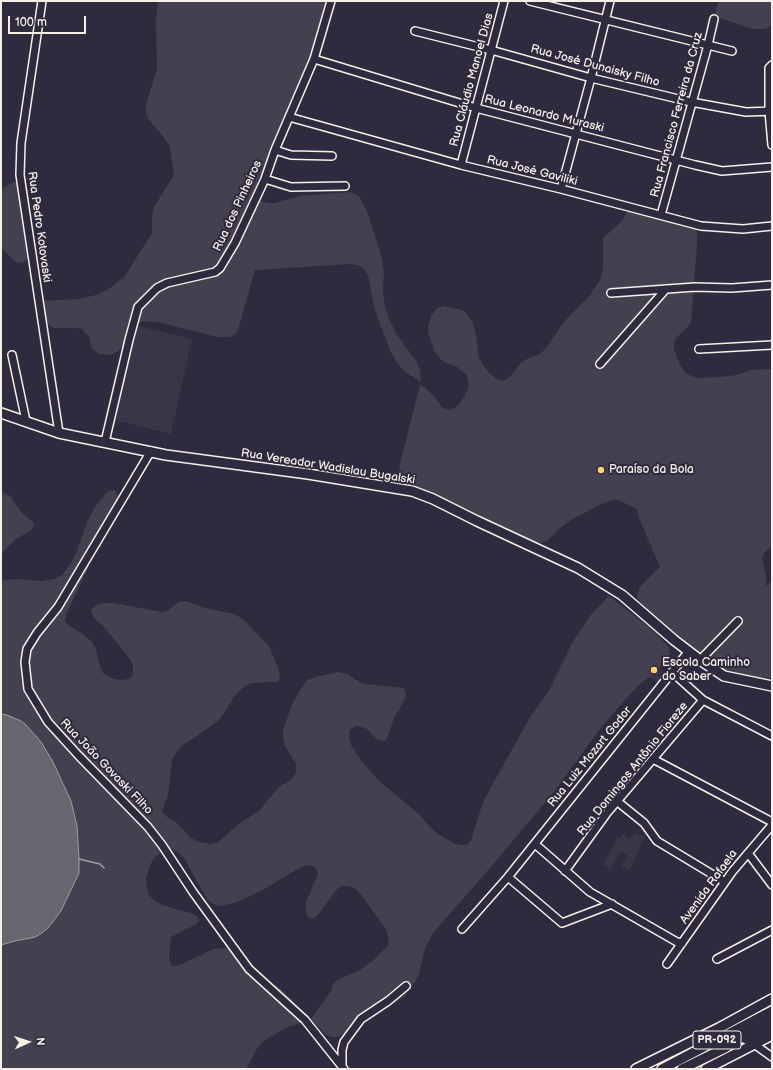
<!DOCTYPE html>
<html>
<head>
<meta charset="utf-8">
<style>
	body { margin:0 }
	#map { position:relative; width:773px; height:1070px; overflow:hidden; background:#2f2a3d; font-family:"Balsamiq Sans",sans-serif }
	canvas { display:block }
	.frame { position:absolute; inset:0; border:2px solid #f4f1e8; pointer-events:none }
	.north { position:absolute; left:8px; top:1022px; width:40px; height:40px; -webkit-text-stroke:3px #2f2a3d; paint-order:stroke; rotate:87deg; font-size:11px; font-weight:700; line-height:16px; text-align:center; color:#f4f1e8 }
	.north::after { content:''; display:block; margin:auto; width:14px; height:18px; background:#f4f1e8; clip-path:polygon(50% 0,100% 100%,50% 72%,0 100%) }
	.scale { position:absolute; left:8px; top:16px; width:78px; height:18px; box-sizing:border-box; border:2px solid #f4f1e8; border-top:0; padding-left:5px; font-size:12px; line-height:14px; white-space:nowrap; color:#f4f1e8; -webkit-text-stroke:3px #2f2a3d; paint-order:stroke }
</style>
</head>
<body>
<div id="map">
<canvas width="773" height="1070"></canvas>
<div class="frame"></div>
<div class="north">N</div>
<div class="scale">100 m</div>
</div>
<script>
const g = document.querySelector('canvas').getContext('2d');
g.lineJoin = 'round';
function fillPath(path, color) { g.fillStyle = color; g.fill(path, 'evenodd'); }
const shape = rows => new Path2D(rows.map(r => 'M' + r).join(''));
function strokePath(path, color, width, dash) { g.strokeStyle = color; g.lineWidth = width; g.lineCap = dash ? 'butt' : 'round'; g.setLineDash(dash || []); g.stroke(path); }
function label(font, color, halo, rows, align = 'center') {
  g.font = font + ' "Balsamiq Sans",sans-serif'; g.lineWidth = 4; g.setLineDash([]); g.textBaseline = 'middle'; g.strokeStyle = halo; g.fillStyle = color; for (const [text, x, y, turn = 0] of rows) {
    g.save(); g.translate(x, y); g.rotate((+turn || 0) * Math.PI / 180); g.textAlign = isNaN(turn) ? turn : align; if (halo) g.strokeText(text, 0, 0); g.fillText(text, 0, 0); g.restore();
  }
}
fillPath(shape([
	[137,326,192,339,171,434,115,420],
	[656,666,666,674,659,684,644,673],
	[634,832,645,837,640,846,641,847,629,871,621,866,628,855,621,852,610,869,603,865,618,837,620,839,623,834,630,839]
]), '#3b3647');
fillPath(shape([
	[158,1,332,1,314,54,251,198,268,203,275,203,300,196,336,193,350,192,359,196,367,211,381,255,384,272,383,291,385,308,389,319,397,335,417,362,420,370,421,382,404,371,398,364,390,351,374,307,368,275,365,270,360,266,351,264,255,270,238,330,236,334,230,337,218,337,158,322,143,321,136,325,123,346,117,352,110,355,99,354,92,348,89,337,82,329,75,328,53,328,46,322,38,301,79,299,96,295,109,289,125,276,152,233,152,215,154,207,174,175,170,147,163,136,149,120,146,113,146,104,157,70,156,21],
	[719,1,772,1,772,24,766,29,752,29,714,16],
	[14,182,22,183,26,186,28,195,32,256,24,262,17,263,1,248,1,189],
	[629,209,693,225,697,232,697,245,691,322,687,328,677,337,674,343,674,349,680,365,686,373,696,378,720,377,737,375,751,370,772,369,772,546,765,552,762,558,766,576,766,586,772,581,772,678,733,675,723,672,698,653,643,605,637,598,637,595,640,587,660,567,639,518,637,509,618,500,613,500,603,503,573,519,560,528,548,540,539,544,527,541,429,492,413,486,403,481,399,474,400,464,420,385,424,387,432,394,443,408,450,410,455,408,460,403,465,395,469,386,466,374,457,367,442,361,434,350,429,335,428,327,431,316,437,308,444,306,458,309,465,312,473,323,476,335,479,358,483,365,489,373,496,378,503,381,510,377,520,364,527,359,540,354,546,348,563,323,590,295,600,280,603,270,603,238,621,222],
	[114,490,117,493,118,500,94,550,87,570,66,615,65,621,69,626,83,634,92,642,96,650,100,667,103,673,112,678,120,680,129,679,133,675,133,668,131,661,126,654,105,628,94,618,91,610,96,605,104,603,113,603,162,612,167,611,179,602,186,601,205,608,234,614,243,619,269,646,279,670,280,678,277,682,251,683,242,688,234,697,225,712,218,721,195,737,183,745,177,751,172,760,168,795,162,811,167,817,176,822,191,838,199,842,211,844,218,842,240,823,259,811,279,787,292,779,296,772,296,764,285,746,283,738,283,730,291,707,300,690,307,680,316,677,338,672,348,674,359,682,366,684,403,688,406,693,405,699,394,718,388,736,385,741,378,740,367,729,360,726,355,726,350,730,349,737,351,745,361,760,379,781,419,814,430,827,438,834,453,843,460,845,466,845,471,841,481,808,485,798,529,719,550,689,572,643,590,616,609,596,650,628,669,647,670,653,665,662,654,673,638,686,624,701,600,729,554,792,489,869,433,933,425,949,419,974,415,982,405,996,398,1001,365,1016,342,1035,336,1037,331,1037,325,1034,311,1019,286,1028,265,1040,258,1047,246,1069,1,1069,1,945,15,941,35,937,48,928,61,911,79,873,79,858,77,826,71,801,53,762,41,742,21,721,7,715,1,714,1,580,20,579,41,581,55,579,62,575,71,563,77,551,87,522,97,504,108,491],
	[170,849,176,851,184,858,207,899,212,903,218,906,225,905,234,903,259,892,296,870,304,866,311,865,315,867,318,874,306,902,306,913,309,918,314,918,318,915,337,889,341,886,349,886,356,889,362,896,385,928,389,939,388,945,375,959,360,970,337,980,333,984,331,991,311,1019,282,990,275,985,269,984,258,974,252,965,239,952,233,949,222,948,214,949,182,964,176,966,171,966,169,955,171,937,195,925,199,921,198,917,193,914,162,905,155,901,150,896,147,889,146,878,150,865,155,857,162,851],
	[1,493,4,493,10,496,21,512,33,522,34,526,30,531,16,539,1,554]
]), '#454050');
const water = shape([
	[1,714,7,715,21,721,26,725,41,742,53,762,71,801,77,826,79,858,79,873,61,911,48,928,42,933,35,937,15,941,1,945,1,714]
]);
fillPath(water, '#6a6670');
strokePath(water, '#a19ea0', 1);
strokePath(shape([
	[79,859,100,864,104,868]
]), '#a19ea0', 1.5);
const minor = shape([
	[42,1,21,143,20,175,59,433],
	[530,1,732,51],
	[415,31,491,50,591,78,691,102,746,112,772,111],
	[314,59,476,108,695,165,722,171,772,167],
	[772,65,769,68,769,111,772,145],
	[289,117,461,165,561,189,701,226,743,229,772,226],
	[275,150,291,155,332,156],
	[461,165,504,1],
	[265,179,291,187,345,186],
	[561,189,591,78,610,1],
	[661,215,708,45,714,19],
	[611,293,695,287,732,288,772,285],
	[699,349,772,345],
	[12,355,26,421],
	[600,364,666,289],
	[105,442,129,340,138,307,157,288,167,283,215,272,220,268,235,243,265,179,275,150,314,59,331,1],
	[151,451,58,607,37,633,27,649,25,662,28,689,48,722,78,755,148,827,162,845,193,892,249,969,305,1020,344,1069],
	[700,660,738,621],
	[672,672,703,700,772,736],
	[653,759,772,822],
	[618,802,644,823,657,841,725,882],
	[535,844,590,892,677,942,682,943],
	[748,853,772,885],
	[565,871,607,813,703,700],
	[508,877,562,923,612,904],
	[462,929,508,877,689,651],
	[717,959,772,930],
	[667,964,732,872,772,825],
	[754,1044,772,1057],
	[342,1066,342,1050,344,1042,361,1019,388,1001,406,986]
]);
const major = shape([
	[1,413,59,433,166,455,308,474,412,491,433,499,477,521,578,568,622,595,674,640,700,660,724,676,772,686],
	[746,1039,772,1030],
	[636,1069,719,1028,772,999],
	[662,1069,772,1011],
	[682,1069,725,1048,758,1027,772,1021],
	[706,1069,772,1035]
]);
strokePath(minor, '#f4f1e8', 10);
strokePath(major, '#f4f1e8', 12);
strokePath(minor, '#2f2a3d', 7);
strokePath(major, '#2f2a3d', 9);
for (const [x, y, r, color] of [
	[601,470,4,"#ffd166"],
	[654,670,4,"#ffd166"]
]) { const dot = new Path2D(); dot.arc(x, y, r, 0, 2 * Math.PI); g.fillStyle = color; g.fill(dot); strokePath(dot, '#2f2a3d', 1.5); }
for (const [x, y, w] of [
	[717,1040,48]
]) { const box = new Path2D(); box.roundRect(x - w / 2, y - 9, w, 18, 3); g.fillStyle = '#2f2a3d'; g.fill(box); strokePath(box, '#f4f1e8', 1); }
label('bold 11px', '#f4f1e8', null, [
	["PR-092",717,1040]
]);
label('12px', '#f4f1e8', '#2f2a3d', [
	["Rua José Dunaisky Filho",595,66,15],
	["Rua Cláudio Manoel Dias",472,80,-75],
	["Rua Leonardo Muraski",544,114,14],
	["Rua Francisco Ferreira da Cruz",677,115,-75],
	["Rua José Gaviliki",532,171,14],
	["Rua dos Pinheiros",238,206,-65],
	["Rua Pedro Kotovaski",39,227,82],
	["Rua Vereador Wadislau Bugalski",328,467,9],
	["Rua Luiz Mozart Godor",590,757,-51],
	["Rua João Govaski Filho",106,767,46],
	["Rua Domingos Antônio Fioreze",633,769,-51],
	["Avenida Rafaela",709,887,-54]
]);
label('12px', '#f4f1e8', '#2f2a3d', [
	["Paraíso da Bola",609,470],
	["Escola Caminho",662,663],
	["do Saber",662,677]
], 'left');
</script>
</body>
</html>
